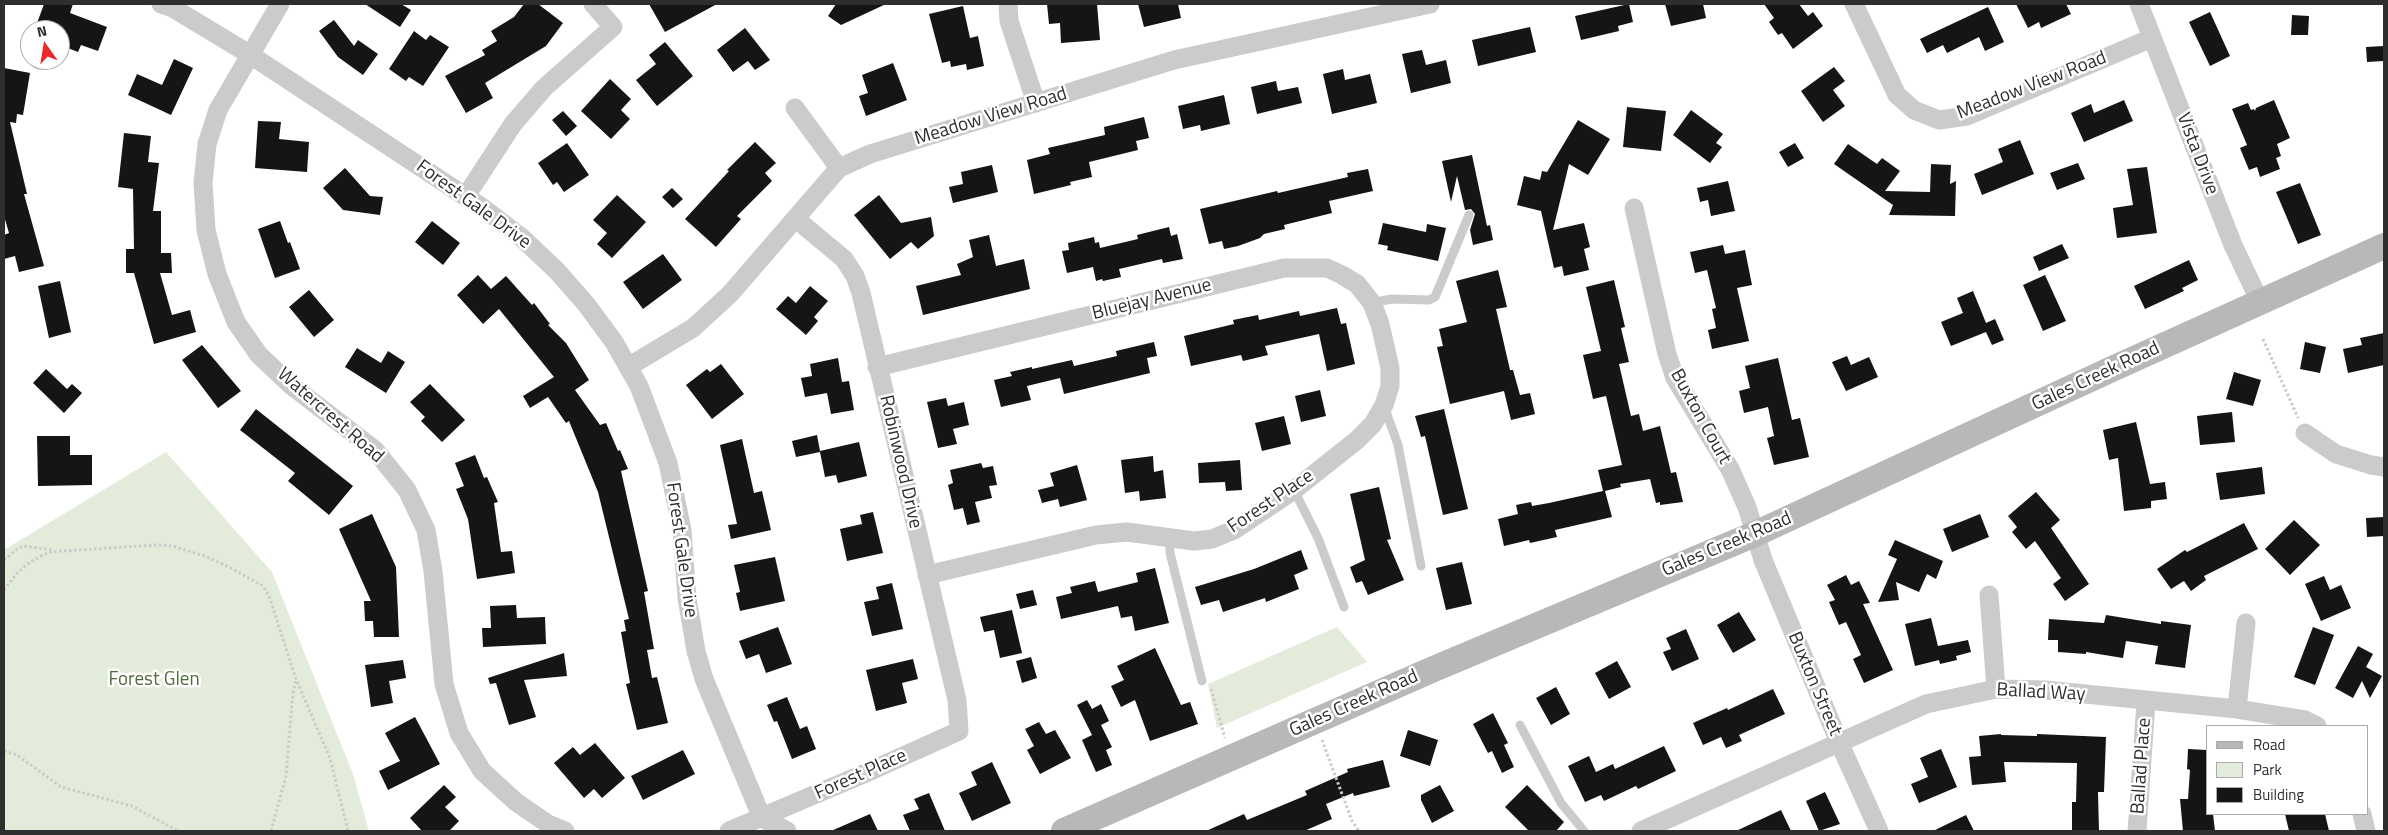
<!DOCTYPE html>
<html>
<head>
<meta charset="utf-8">
<style>
	body { margin:0 }
	#map { position:relative; width:2388px; height:835px; overflow:hidden; background:#fff; font-family:"Titillium Web",sans-serif }
	canvas { display:block }
	.frame { position:absolute; inset:0; border:5px solid #2e2e2e; pointer-events:none }
	.legend { position:absolute; left:2206px; top:725px; width:162px; height:90px; box-sizing:border-box; background:#fff; border:1px solid #ababab; margin:0; padding:6px 9px; list-style:none; font-size:15px; color:#2e2e2e }
	.legend li { display:flex; align-items:center; gap:10px; height:25px }
	.legend b { width:25px; border:1px solid #ababab }
	.north { position:absolute; left:20px; top:20px; width:50px; height:50px; box-sizing:border-box; background:#fff; border:1px solid #ababab; border-radius:50%; rotate:347deg; font-size:14px; font-weight:700; line-height:20px; text-align:center; color:#2e2e2e }
	.north::after { content:''; display:block; margin:auto; width:18px; height:22px; background:#ec292a; clip-path:polygon(50% 0,100% 100%,50% 72%,0 100%) }
</style>
</head>
<body>
<div id="map">
<canvas width="2388" height="835"></canvas>
<div class="frame"></div>
<ul class="legend">
<li><b style="height:6px;background:#b8b8b8"></b>Road</li>
<li><b style="height:14px;background:#e3ecdb"></b>Park</li>
<li><b style="height:14px;background:#151515"></b>Building</li>
</ul>
<div class="north">N</div>
</div>
<script>
const g = document.querySelector('canvas').getContext('2d');
g.lineJoin = 'round';
function fillPath(path, color) { g.fillStyle = color; g.fill(path, 'evenodd'); }
const shape = rows => new Path2D(rows.map(r => 'M' + r).join(''));
function strokePath(path, color, width, dash) { g.strokeStyle = color; g.lineWidth = width; g.lineCap = dash ? 'butt' : 'round'; g.setLineDash(dash || []); g.stroke(path); }
function label(font, color, halo, rows, align = 'center') {
  g.font = font + ' "Titillium Web",sans-serif'; g.lineWidth = 5; g.setLineDash([]); g.textBaseline = 'middle'; g.strokeStyle = halo; g.fillStyle = color; for (const [text, x, y, turn = 0] of rows) {
    g.save(); g.translate(x, y); g.rotate((+turn || 0) * Math.PI / 180); g.textAlign = isNaN(turn) ? turn : align; if (halo) g.strokeText(text, 0, 0); g.fillText(text, 0, 0); g.restore();
  }
}
fillPath(shape([
	[166,452,272,572,353,774,369,831,4,831,4,550],
	[1337,627,1367,662,1217,728,1208,684]
]), '#e3ecdb');
fillPath(shape([
	[44,4,73,4,70,13,107,27,98,51,81,45,78,52,65,47,69,38,60,34,60,30,47,30,36,26],
	[365,4,401,4,411,10,400,27],
	[524,4,538,4,563,23,546,46,485,83,493,98,466,113,445,76,485,55,482,50,497,41,491,31,514,17],
	[649,4,717,4,665,32],
	[836,4,886,4,841,25,828,16],
	[1047,4,1097,4,1100,40,1061,43,1060,23,1049,24],
	[1138,4,1178,4,1181,18,1144,27],
	[1629,4,1633,22,1618,26,1619,31,1581,40,1575,16],
	[1665,4,1703,4,1706,18,1671,26],
	[1764,4,1799,4,1808,16,1813,12,1823,26,1793,49,1782,33,1778,35,1769,22,1774,18],
	[2016,4,2066,4,2071,14,2041,28,2039,22,2028,28],
	[963,6,970,38,978,36,984,66,967,70,966,64,951,67,950,61,942,63,929,14],
	[1988,7,2004,42,1985,51,1979,37,1947,53,1943,45,1927,53,1920,39],
	[2210,12,2230,56,2210,66,2189,22],
	[2292,15,2309,16,2308,35,2291,35],
	[334,20,354,46,358,40,378,54,363,75,338,57,319,31],
	[1530,27,1536,52,1478,66,1472,40],
	[745,28,770,60,755,70,748,61,733,72,717,50],
	[414,31,426,40,430,35,449,47,423,86,409,77,406,81,389,69],
	[665,42,693,76,657,106,636,80,656,64,649,55],
	[2384,46,2384,61,2367,62,2366,47],
	[1422,50,1426,65,1446,60,1451,83,1411,93,1402,54],
	[174,59,193,68,171,115,128,95,137,74,162,85],
	[893,63,907,100,866,116,859,96,868,93,862,75],
	[1834,67,1845,81,1833,90,1845,106,1823,122,1801,91],
	[4,68,30,73,23,115,17,114,16,123,10,122,27,194,24,194,44,266,19,272,15,256,4,259,4,235,9,233,4,216],
	[1343,69,1345,80,1370,74,1377,103,1332,114,1323,74],
	[610,79,631,99,621,110,630,119,611,139,581,111],
	[1276,81,1278,91,1298,87,1302,103,1257,114,1251,87],
	[1224,95,1230,124,1201,131,1200,125,1183,129,1178,106],
	[2124,100,2133,121,2084,142,2071,113,2091,104,2094,113],
	[2274,100,2290,138,2277,144,2281,156,2276,158,2280,169,2260,177,2257,167,2249,170,2240,148,2247,145,2232,109,2248,103,2251,110,2254,109,2255,111,2256,108],
	[1627,107,1666,111,1661,151,1623,147],
	[1691,110,1723,134,1716,143,1722,147,1710,163,1673,135],
	[563,111,577,126,566,136,552,120],
	[1144,117,1149,138,1136,141,1138,150,1089,162,1092,177,1070,182,1071,185,1034,194,1027,160,1050,154,1048,148,1105,135,1104,127],
	[1578,120,1610,139,1588,175,1569,164,1553,230,1584,223,1590,247,1584,249,1589,270,1564,276,1562,266,1554,268,1541,211,1517,205,1524,176,1540,180,1542,171,1547,172],
	[258,121,281,122,279,139,309,142,307,172,255,168],
	[124,133,151,136,148,162,159,163,153,211,161,211,161,253,171,253,172,273,160,273,172,315,190,310,196,332,154,344,134,273,126,273,126,249,134,249,133,189,118,187],
	[2020,140,2034,174,1982,195,1974,174,2003,162,1998,149],
	[755,142,776,163,765,173,772,181,737,216,741,219,716,247,685,219,729,171,727,170],
	[567,143,589,175,564,192,557,182,553,185,538,163],
	[1795,143,1804,158,1788,167,1779,152],
	[1848,144,1877,164,1882,158,1900,171,1885,191,1930,192,1931,164,1951,165,1950,184,1956,181,1955,216,1889,215,1893,205,1834,164],
	[1472,155,1487,226,1490,225,1493,240,1473,245,1470,230,1475,214,1471,209,1465,210,1457,176,1451,202,1442,161],
	[2078,163,2085,179,2057,190,2050,173],
	[992,165,998,192,953,203,949,187,963,184,961,172],
	[2147,167,2157,233,2117,238,2113,208,2133,205,2127,169],
	[345,168,370,196,383,197,380,215,343,210,323,188],
	[1368,169,1373,191,1329,201,1332,213,1284,225,1285,229,1264,234,1260,238,1238,246,1224,249,1222,241,1209,244,1200,209,1277,191,1278,193,1348,177,1347,173],
	[1728,181,1735,211,1711,216,1708,200,1700,202,1697,188],
	[2300,183,2321,235,2298,244,2276,192],
	[672,188,683,199,673,208,662,197],
	[617,195,646,222,612,258,597,244,607,233,593,220],
	[879,195,901,223,931,217,934,236,918,249,911,242,890,259,854,215],
	[280,221,288,243,290,242,300,269,275,278,258,229],
	[432,221,460,243,443,265,415,242],
	[1383,223,1426,232,1427,224,1446,228,1438,261,1387,250,1388,246,1378,244],
	[1169,227,1171,236,1177,234,1183,259,1163,263,1162,259,1119,269,1121,277,1103,281,1102,279,1096,281,1093,267,1067,273,1062,251,1069,250,1068,243,1094,237,1095,243,1099,242,1100,248,1138,239,1137,235],
	[989,235,996,266,1024,259,1030,289,923,315,916,286,961,275,957,264,973,257,969,240],
	[2062,244,2069,258,2039,271,2033,257],
	[1723,245,1725,254,1745,250,1752,285,1737,288,1749,341,1712,349,1708,330,1716,328,1712,309,1716,308,1707,270,1695,273,1690,252],
	[663,254,682,280,643,309,623,282],
	[2189,260,2198,280,2182,288,2184,291,2145,309,2134,286],
	[1498,270,1507,307,1496,309,1510,370,1513,370,1520,395,1530,393,1535,414,1511,420,1504,391,1450,404,1437,347,1443,346,1439,329,1467,322,1456,281],
	[478,275,491,289,506,276,532,305,534,303,550,324,548,325,566,343,589,380,575,390,600,425,606,423,618,451,620,450,628,469,621,471,648,591,644,592,654,649,647,650,652,678,657,677,668,723,637,730,626,684,630,683,621,632,626,631,624,620,629,619,598,492,569,421,566,423,548,397,530,408,523,396,554,377,499,309,483,324,457,295],
	[2045,275,2066,321,2043,331,2023,285],
	[1614,280,1625,327,1621,328,1629,362,1619,364,1631,416,1639,414,1643,431,1660,426,1671,473,1676,472,1683,502,1660,505,1660,502,1656,503,1650,479,1620,484,1621,487,1605,491,1612,517,1555,530,1557,537,1530,543,1529,540,1504,546,1498,519,1518,514,1516,505,1531,502,1532,506,1549,503,1603,491,1598,470,1622,465,1606,396,1593,399,1583,355,1601,351,1586,287],
	[60,281,71,332,49,338,38,286],
	[810,286,828,301,814,317,818,321,806,335,776,309,788,296,796,303],
	[309,290,334,320,314,337,289,307],
	[1973,291,1986,323,1995,319,2004,340,1992,345,1986,332,1951,346,1941,322,1963,313,1957,298],
	[1337,308,1341,324,1346,323,1355,364,1327,371,1319,334,1265,346,1268,355,1243,361,1241,355,1191,366,1184,336,1234,324,1233,320,1258,315,1259,320,1299,311,1300,316],
	[2384,333,2384,365,2348,373,2343,349,2362,345,2360,338],
	[1154,342,1157,356,1147,358,1150,373,1064,394,1060,378,1027,386,1031,400,1001,407,994,380,1012,376,1010,372,1032,367,1032,369,1072,360,1074,366,1117,356,1116,351],
	[2305,342,2326,347,2320,373,2300,369],
	[202,345,241,391,218,408,182,360],
	[357,348,381,363,388,351,405,362,386,393,345,367],
	[1847,356,1851,365,1869,357,1878,377,1846,391,1832,362],
	[838,358,842,382,849,381,854,410,831,414,827,393,805,397,801,378,812,376,810,364],
	[1778,358,1792,420,1800,418,1809,457,1774,465,1767,438,1774,436,1768,407,1744,413,1739,391,1750,388,1745,366],
	[721,364,744,394,712,419,686,385,707,369,710,372],
	[46,369,67,389,72,384,82,393,64,413,33,383],
	[2234,372,2261,380,2253,406,2226,399],
	[430,384,465,420,442,442,421,421,425,417,410,402],
	[1320,390,1326,416,1301,422,1295,396],
	[946,398,948,406,964,402,969,425,953,429,957,444,938,448,927,402],
	[256,409,353,486,329,515,288,481,295,473,240,430],
	[1444,409,1468,509,1443,515,1425,436,1421,437,1415,416],
	[2232,412,2235,442,2200,445,2197,416],
	[1284,416,1291,444,1262,451,1255,423],
	[2136,422,2150,484,2165,482,2167,499,2151,501,2151,508,2124,511,2118,458,2109,460,2103,430],
	[817,435,820,451,859,442,867,476,838,483,836,475,825,477,820,452,796,457,792,441],
	[37,436,70,436,70,455,92,455,92,485,38,486],
	[742,439,754,493,762,491,771,530,731,539,728,525,737,524,720,445],
	[475,455,484,478,487,477,498,502,494,503,501,552,512,551,515,573,477,579,468,519,456,489,464,486,455,463],
	[1153,456,1154,472,1163,470,1166,498,1140,501,1139,491,1125,493,1121,460],
	[1240,460,1242,490,1226,491,1225,482,1199,483,1198,463],
	[981,463,983,468,993,466,997,485,989,486,992,498,975,502,980,522,967,525,963,508,954,510,948,485,953,483,950,470],
	[1077,465,1087,500,1060,507,1058,499,1042,503,1038,490,1054,486,1050,473],
	[2262,467,2265,494,2220,500,2216,473],
	[1379,487,1391,539,1387,540,1404,580,1368,595,1362,581,1356,583,1350,567,1365,560,1350,494],
	[2036,492,2060,520,2051,528,2089,584,2065,601,2053,584,2061,578,2035,541,2026,549,2012,532,2017,527,2008,516],
	[873,512,883,553,847,561,840,529,862,524,860,515],
	[372,514,396,567,399,637,374,637,373,621,365,621,364,601,371,601,339,529],
	[1980,514,1989,537,1952,552,1943,529],
	[2384,517,2384,536,2367,537,2366,518],
	[2294,520,2320,545,2290,575,2265,549],
	[2244,523,2258,549,2204,576,2206,580,2191,591,2184,581,2171,589,2157,569,2185,550,2187,552],
	[1895,540,1943,561,1936,579,1927,574,1919,592,1896,582,1899,600,1878,602,1897,559,1888,555],
	[1301,550,1308,569,1294,575,1299,589,1266,602,1265,598,1223,612,1219,600,1201,605,1195,587,1254,569],
	[775,557,785,601,740,611,736,593,740,592,734,565],
	[1462,562,1472,604,1446,610,1436,568],
	[1155,568,1169,623,1135,631,1132,616,1121,618,1118,606,1061,619,1056,597,1072,593,1070,587,1095,581,1098,592,1138,582,1136,573],
	[1846,575,1851,585,1859,581,1870,603,1863,604,1893,670,1864,683,1853,659,1861,655,1846,622,1839,625,1829,602,1835,600,1827,585],
	[2324,576,2330,590,2341,585,2351,608,2321,621,2305,584],
	[892,583,903,629,872,636,864,602,879,599,876,587],
	[1033,590,1037,605,1020,609,1016,594],
	[516,605,517,618,545,617,546,644,483,647,482,628,491,628,490,606],
	[1012,610,1022,653,1000,658,994,630,984,632,980,617],
	[1739,612,1756,640,1733,653,1717,625],
	[2106,615,2161,624,2161,621,2191,625,2185,668,2155,664,2158,646,2126,641,2123,658,2086,652,2086,654,2058,652,2058,640,2048,640,2049,619,2104,623],
	[1931,618,1938,646,1968,640,1971,652,1956,656,1957,660,1940,664,1939,660,1915,666,1905,624],
	[778,627,792,664,766,673,759,654,746,659,739,641],
	[2313,627,2334,635,2315,685,2294,677],
	[1686,629,1699,659,1672,671,1663,652,1671,649,1666,638],
	[2358,646,2373,654,2366,667,2382,676,2370,698,2362,681,2353,698,2335,688],
	[1155,648,1181,705,1190,702,1198,724,1150,741,1135,700,1121,707,1111,686,1124,680,1117,666],
	[564,653,567,676,524,680,536,717,509,725,496,683,490,684,488,678],
	[1031,657,1037,678,1022,683,1016,661],
	[913,659,918,679,902,683,907,703,876,711,866,670],
	[403,660,406,678,389,681,393,703,371,707,365,665],
	[1617,661,1631,687,1609,699,1595,673],
	[1556,687,1570,714,1551,725,1536,698],
	[1773,689,1785,714,1739,735,1742,741,1726,748,1721,737,1703,745,1693,723,1727,708,1728,710],
	[787,697,800,729,807,726,816,749,792,759,777,721,774,722,767,705],
	[1087,700,1092,709,1101,704,1109,721,1101,725,1112,747,1106,750,1112,765,1096,772,1082,740,1092,735,1077,705],
	[1493,713,1508,743,1504,745,1514,767,1502,773,1492,751,1488,753,1473,724],
	[415,717,440,764,388,790,379,771,400,761,385,733],
	[1039,722,1046,734,1055,730,1071,758,1040,774,1027,750,1034,746,1025,729],
	[1408,730,1438,740,1430,766,1400,756],
	[2001,734,2001,735,2037,736,2037,734,2106,737,2104,792,2098,792,2099,831,2072,831,2072,802,2076,802,2077,763,2004,762,2006,782,1972,785,1969,757,1981,756,1979,736],
	[595,743,625,778,602,798,594,789,584,798,554,763,573,747,580,755],
	[1664,746,1676,771,1638,789,1636,786,1604,801,1601,795,1585,802,1568,766,1589,756,1596,772,1613,764,1615,769],
	[1941,749,1957,787,1919,803,1911,784,1928,777,1920,758],
	[2188,749,2207,750,2207,814,2213,814,2215,831,2183,831,2180,799,2188,799,2190,770,2187,769],
	[683,750,695,774,643,800,631,776],
	[1383,760,1390,787,1354,796,1353,793,1326,804,1332,819,1304,831,1206,831,1244,814,1247,820,1307,795,1305,791,1348,772,1347,769],
	[992,762,1011,803,972,821,959,793,977,785,971,772],
	[444,785,456,797,445,807,459,821,449,831,422,831,410,818],
	[1440,785,1454,811,1432,823,1421,800,1421,795],
	[1527,785,1564,822,1556,831,1529,831,1505,807],
	[1825,792,1840,824,1819,831,1806,801],
	[929,793,945,831,910,831,903,815,919,809,914,799],
	[1781,810,1791,831,1736,831],
	[870,814,878,831,831,831],
	[2285,814,2325,814,2329,831,2289,831],
	[1966,815,1974,831,1933,831]
]), '#151515');
strokePath(shape([
	[2263,339,2298,418],
	[4,560,17,549,24,546,53,550],
	[4,590,17,573,30,562,49,552,155,545,173,546,207,557,231,568,263,586,269,596,296,679,330,758,348,831],
	[1211,689,1225,738],
	[1322,740,1352,821,1359,831],
	[4,751,17,755,61,787,132,806,178,831],
	[271,831,286,776,293,693,296,680]
]), '#cbcbcb', 3, [2.5, 2.5]);
strokePath(shape([
	[1372,303,1391,299,1429,300,1435,297,1469,215],
	[1384,406,1398,445,1421,566],
	[1294,490,1318,538,1344,607],
	[1170,537,1170,553,1202,681],
	[1520,725,1561,803,1584,831]
]), '#cbcbcb', 9);
strokePath(shape([
	[161,4,173,8,249,54,483,208,521,237,557,271,586,304,614,342,639,386,668,463,682,530,687,598,696,651,704,679,762,818,787,831],
	[280,4,218,110,207,144,203,183,206,230,217,274,236,322,259,355,292,386,375,450,407,490,426,530,433,571,444,684,459,733,482,771,516,802,548,824,565,831],
	[1008,4,1009,21,1036,103],
	[1854,4,1897,95,1914,110,1939,120,1967,116,2152,38],
	[2139,4,2233,245,2260,302],
	[795,108,839,168],
	[466,196,513,124,544,88,613,27,593,4],
	[1634,208,1667,354,1675,378,1730,469,1747,507,1763,560,1839,742,1879,831],
	[628,367,693,328,730,294,839,168,870,154,1174,60,1430,4],
	[877,367,1284,268,1327,268,1342,275,1357,284,1372,303,1380,324,1390,368,1390,386,1384,405,1373,424,1357,440,1294,490,1234,530,1212,539,1194,541,1127,532,1096,535,927,575],
	[2305,433,2336,454,2371,465,2384,467],
	[1989,595,1996,689],
	[2237,709,2246,623],
	[2362,814,2366,831],
	[729,831,868,772,959,731,957,700,861,293,855,276,844,259,796,219],
	[1641,831,1926,704,1996,689,2045,690,2237,709,2305,720,2317,726],
	[2137,831,2146,702]
]), '#cbcbcb', 19);
strokePath(shape([
	[1064,831,1436,668,1755,534,2112,369,2384,246]
]), '#b8b8b8', 26);
label('19px', '#2e2e2e', '#fff', [
	["Meadow View Road",2032,86,-21],
	["Meadow View Road",991,117,-17],
	["Vista Drive",2197,154,69],
	["Forest Gale Drive",473,205,36],
	["Bluejay Avenue",1152,300,-14],
	["Gales Creek Road",2096,377,-25],
	["Watercrest Road",330,416,41],
	["Buxton Court",1700,417,61],
	["Robinwood Drive",900,462,77],
	["Forest Place",1271,502,-34],
	["Gales Creek Road",1727,545,-23],
	["Forest Gale Drive",681,550,82],
	["Buxton Street",1814,684,67],
	["Ballad Way",2041,693,3],
	["Gales Creek Road",1354,704,-24],
	["Ballad Place",2142,766,-86],
	["Forest Place",861,775,-24]
]);
label('19px', '#4e6c3a', '#fff', [
	["Forest Glen",154,680]
]);
</script>
</body>
</html>
